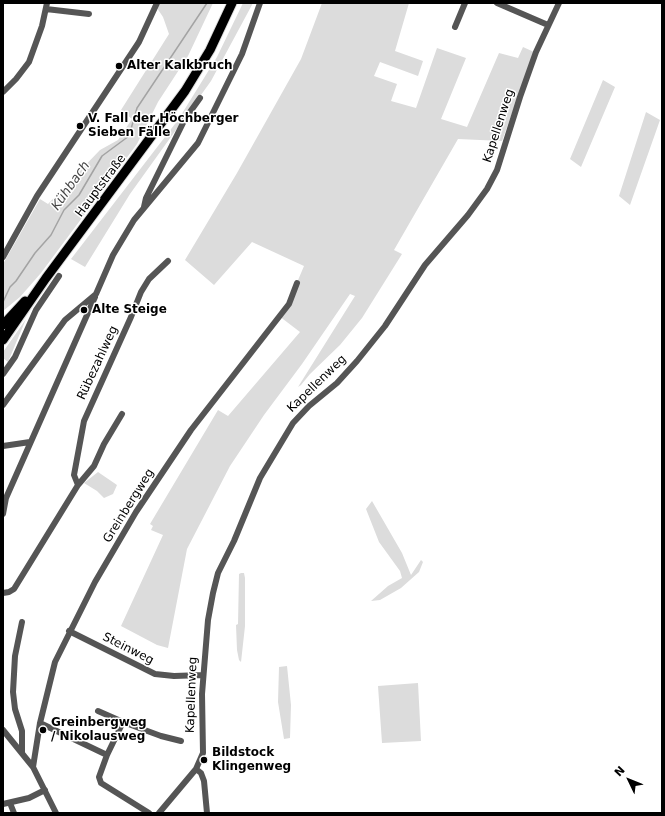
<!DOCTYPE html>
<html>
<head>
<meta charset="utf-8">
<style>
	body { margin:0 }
	#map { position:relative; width:665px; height:816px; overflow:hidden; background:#fff; font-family:"DejaVu Sans",sans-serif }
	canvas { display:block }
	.frame { position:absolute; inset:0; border:4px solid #000; pointer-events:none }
	.north { position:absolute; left:609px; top:760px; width:40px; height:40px; -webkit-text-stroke:3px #fff; paint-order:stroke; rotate:313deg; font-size:11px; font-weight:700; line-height:16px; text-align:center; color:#000 }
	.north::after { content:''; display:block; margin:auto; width:14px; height:18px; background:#000; clip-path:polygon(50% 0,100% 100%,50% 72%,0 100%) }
</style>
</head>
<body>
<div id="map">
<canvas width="665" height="816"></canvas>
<div class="frame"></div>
<div class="north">N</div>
</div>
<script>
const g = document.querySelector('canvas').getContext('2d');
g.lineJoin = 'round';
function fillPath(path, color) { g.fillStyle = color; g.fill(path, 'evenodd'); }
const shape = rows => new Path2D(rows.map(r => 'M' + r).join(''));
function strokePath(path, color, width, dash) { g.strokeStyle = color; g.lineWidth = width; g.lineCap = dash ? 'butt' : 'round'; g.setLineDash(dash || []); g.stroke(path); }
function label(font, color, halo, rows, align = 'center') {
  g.font = font + ' "DejaVu Sans",sans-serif'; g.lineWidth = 3; g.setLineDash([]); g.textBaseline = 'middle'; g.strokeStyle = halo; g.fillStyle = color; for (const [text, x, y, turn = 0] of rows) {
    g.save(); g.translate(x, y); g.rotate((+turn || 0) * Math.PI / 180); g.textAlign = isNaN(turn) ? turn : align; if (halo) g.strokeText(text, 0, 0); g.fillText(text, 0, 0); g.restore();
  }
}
fillPath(shape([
	[160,3,213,3,188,56,158,102,137,144,41,273,20,297,3,311,3,264,40,199,48,204,100,150,118,140,132,119,121,110,169,34,163,17,157,8],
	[243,3,253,3,211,81,130,194,85,267,71,259,178,120,217,57],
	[322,3,409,3,395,51,423,61,418,76,380,62,374,76,397,84,391,101,416,108,437,48,466,58,441,119,467,127,499,53,518,58,523,47,534,52,502,141,458,139,394,250,402,254,362,318,340,345,310,374,301,385,298,387,355,296,350,294,302,364,264,415,230,466,187,549,168,648,157,645,121,626,163,535,151,530,153,526,150,524,218,410,228,416,300,332,279,316,293,292,304,266,252,242,214,285,185,260,237,173,301,59],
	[603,80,615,87,581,167,570,159],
	[646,112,660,120,630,205,619,196],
	[26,319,8,362,3,358,3,352],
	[98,472,117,485,113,494,104,498,97,491,84,483],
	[372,501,402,553,411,575,421,560,423,562,419,572,401,588,380,600,371,601,388,586,402,578,400,571,379,542,366,509],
	[241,573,244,573,245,578,245,626,241,662,239,660,237,650,236,625,238,624,239,574],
	[287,666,291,705,290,738,284,739,278,702,279,667],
	[418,683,421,741,382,743,378,686]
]), '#dcdcdc');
strokePath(shape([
	[3,302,10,287,16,281,35,253,51,235,64,210,79,195,102,156,129,136,137,108,207,3]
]), '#a3a3a3', 1.5);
const primary = shape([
	[3,325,25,301],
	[3,340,46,278,185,91,210,50,232,3]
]);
strokePath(primary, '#dbdbdb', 11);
strokePath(shape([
	[497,3,548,25],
	[46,9,89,14],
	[455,27,465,3],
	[3,92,16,79,29,62,42,26,47,3],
	[144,207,146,198,185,119,200,98],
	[3,257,37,196,139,42,157,3],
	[3,374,15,357,36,310,59,276],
	[3,405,65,320,96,294,113,255,134,220,198,143,242,54,260,3],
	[3,446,30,442],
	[78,485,74,475,84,421,131,317,141,292,149,279,168,261],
	[3,514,6,498,95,297],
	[3,593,9,592,14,589,78,485,94,466,104,444,122,414],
	[69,631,155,674,174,676,203,675],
	[98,711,123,722,107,755],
	[123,722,161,736,181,741],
	[40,723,107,755,99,777,101,783,149,813],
	[3,730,33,767,56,813],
	[22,752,22,731,15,709,13,692,15,656,22,622],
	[33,767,40,723,55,662,95,582,136,512,191,430,289,304,297,283],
	[196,769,201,773,204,781,207,813],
	[10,803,14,813],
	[3,804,29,798,45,790],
	[159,813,196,769,203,753,202,694,208,620,213,593,218,573,234,541,260,478,293,423,309,406,337,383,357,361,385,326,425,265,468,215,487,189,497,170,520,97,536,52,559,3]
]), '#555', 6);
strokePath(primary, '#000', 9);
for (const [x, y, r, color] of [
	[119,66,4,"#000"],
	[80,126,4,"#000"],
	[84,310,4,"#000"],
	[43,730,4,"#000"],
	[204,760,4,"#000"]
]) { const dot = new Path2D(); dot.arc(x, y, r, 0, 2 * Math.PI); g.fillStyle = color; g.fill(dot); strokePath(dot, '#fff', 1.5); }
label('bold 12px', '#000', '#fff', [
	["Alter Kalkbruch",127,66],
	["V. Fall der Höchberger",88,119],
	["Sieben Fälle",88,133],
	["Alte Steige",92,310],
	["Greinbergweg",51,723],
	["/ Nikolausweg",51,737],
	["Bildstock",212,753],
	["Klingenweg",212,767]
], 'left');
label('12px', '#000', '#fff', [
	["Kapellenweg",499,126,-72],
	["Hauptstraße",101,186,-53],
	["Rübezahlweg",98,363,-65],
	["Kapellenweg",317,384,-44],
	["Greinbergweg",129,506,-58],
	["Steinweg",128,649,27],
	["Kapellenweg",192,695,-88]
]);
label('italic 13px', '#444', '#fff', [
	["Kühbach",71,186,-55]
]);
</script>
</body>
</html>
